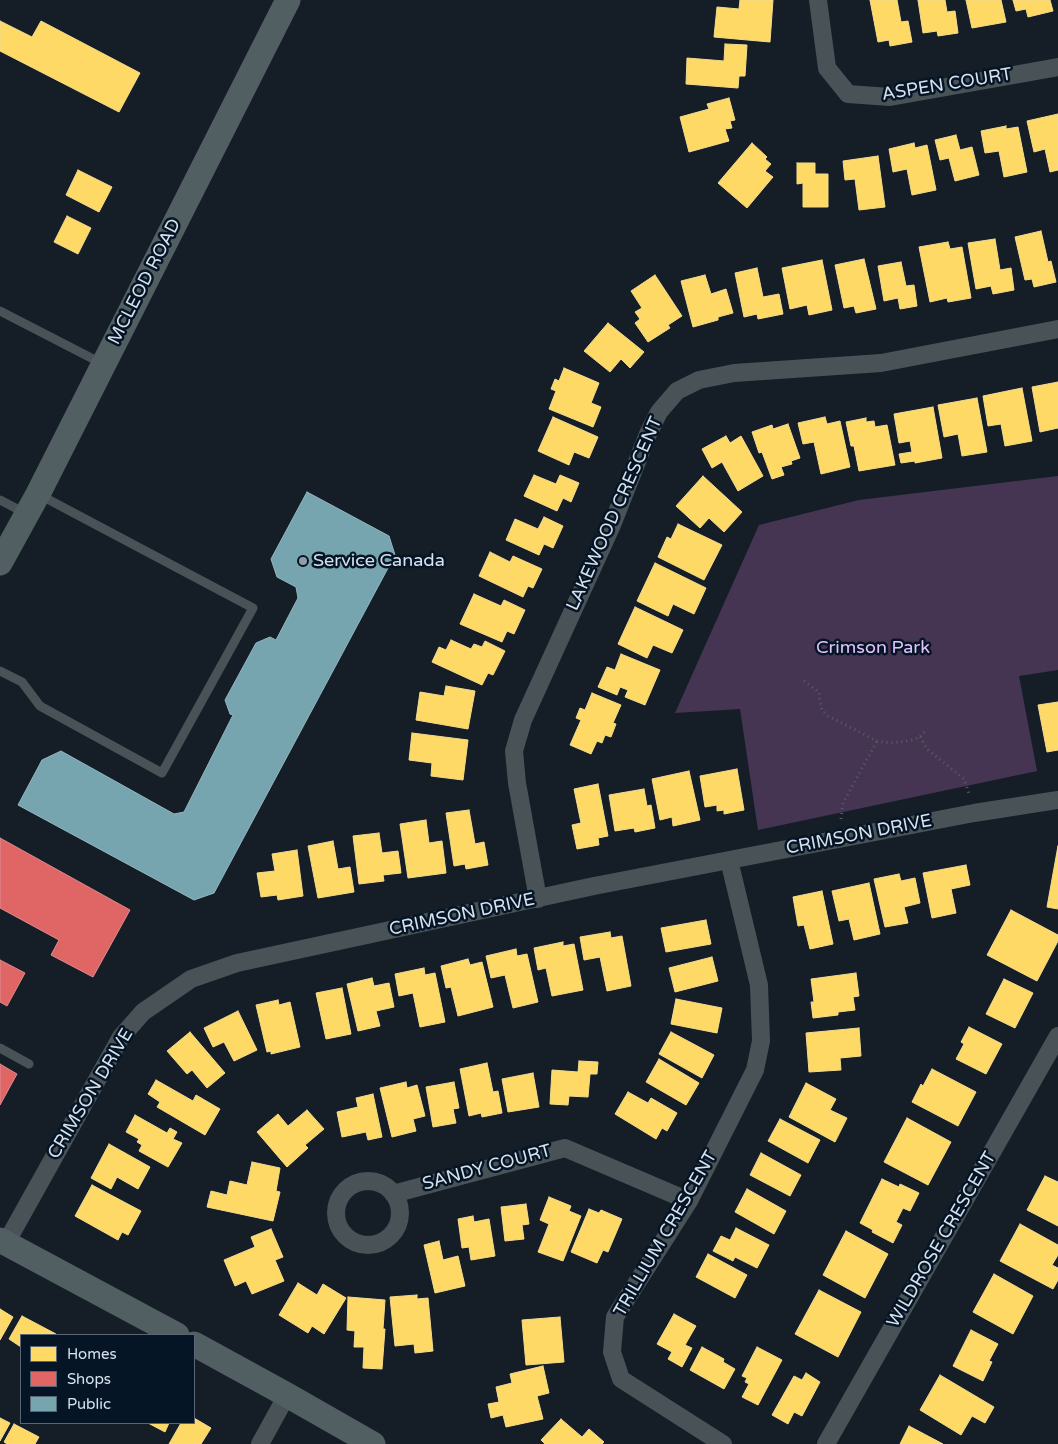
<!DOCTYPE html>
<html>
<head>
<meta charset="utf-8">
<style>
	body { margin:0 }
	#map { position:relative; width:1058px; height:1444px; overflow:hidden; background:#151e27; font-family:"Varela Round",sans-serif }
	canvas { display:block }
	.legend { position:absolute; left:20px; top:1334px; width:175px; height:90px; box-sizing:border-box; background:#051525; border:1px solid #596775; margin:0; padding:6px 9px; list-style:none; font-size:15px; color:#d7e2ee }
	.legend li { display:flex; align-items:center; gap:10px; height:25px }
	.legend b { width:25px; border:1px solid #596775 }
</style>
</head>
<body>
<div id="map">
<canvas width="1058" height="1444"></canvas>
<ul class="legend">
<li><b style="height:14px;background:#ffd966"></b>Homes</li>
<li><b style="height:14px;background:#e06666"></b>Shops</li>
<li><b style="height:14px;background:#76a5af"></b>Public</li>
</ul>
</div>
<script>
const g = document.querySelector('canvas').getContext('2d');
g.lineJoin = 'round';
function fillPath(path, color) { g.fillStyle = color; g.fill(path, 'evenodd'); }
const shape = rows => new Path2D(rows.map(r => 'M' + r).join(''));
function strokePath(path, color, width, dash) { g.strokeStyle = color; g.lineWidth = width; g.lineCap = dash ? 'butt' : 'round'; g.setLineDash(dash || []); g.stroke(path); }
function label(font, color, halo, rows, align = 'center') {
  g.font = font + ' "Varela Round",sans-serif'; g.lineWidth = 5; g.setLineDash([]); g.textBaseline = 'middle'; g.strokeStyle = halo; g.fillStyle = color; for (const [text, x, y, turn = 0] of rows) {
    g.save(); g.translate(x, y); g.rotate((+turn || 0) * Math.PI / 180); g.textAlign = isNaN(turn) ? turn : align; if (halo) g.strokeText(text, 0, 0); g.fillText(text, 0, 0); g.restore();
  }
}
fillPath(shape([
	[1058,476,1058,670,1019,676,1037,771,758,830,740,709,675,713,759,525,859,500]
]), '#453552');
const homes = shape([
	[740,0,773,0,770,42,714,37,717,7,739,9,740,0],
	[870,0,897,0,901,22,908,21,912,42,890,46,889,40,878,42,870,0],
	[918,0,945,0,947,12,955,11,958,33,938,36,937,31,923,33,918,0],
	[966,0,1001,0,1006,22,972,28,966,0],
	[1013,0,1050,0,1053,11,1028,17,1026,9,1016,11,1013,0],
	[0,21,32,37,41,21,140,73,119,112,0,51,0,21],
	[725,44,747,45,745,76,739,76,738,88,686,84,687,58,724,61,725,44],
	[729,98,735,120,730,121,732,128,725,129,729,141,689,152,680,117,709,109,707,104,729,98],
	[1058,114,1058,170,1050,172,1045,149,1034,152,1027,121,1058,114],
	[1006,126,1006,129,1018,127,1027,172,1004,177,999,151,985,153,981,131,1006,126],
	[956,135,960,150,972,147,979,175,955,181,949,158,940,160,935,140,956,135],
	[752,143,767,157,765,159,771,164,765,171,773,177,747,208,718,183,752,143],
	[914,143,915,148,927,145,936,190,912,195,907,169,893,172,889,149,914,143],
	[878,156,885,207,859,210,855,179,845,180,843,161,878,156],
	[797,163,815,163,815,174,828,174,828,207,803,207,803,183,797,184,797,163],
	[78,170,112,187,99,212,66,195,78,170],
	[67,216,91,228,78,254,54,242,67,216],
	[1041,231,1048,262,1051,261,1056,282,1034,287,1032,279,1025,280,1015,237,1041,231],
	[995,239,1000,270,1011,268,1014,290,993,294,991,286,976,289,968,243,995,239],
	[948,242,950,249,962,247,971,298,948,302,947,298,930,302,919,247,948,242],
	[864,259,876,309,856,313,854,306,844,308,835,265,864,259],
	[822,260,832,310,809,315,807,305,790,309,782,268,822,260],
	[901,262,906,286,914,285,917,306,900,309,898,298,884,301,878,266,901,262],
	[757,268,763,297,779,294,783,314,758,319,757,314,744,317,735,273,757,268],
	[655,275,682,316,668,325,670,328,648,342,635,323,640,319,635,312,642,308,631,291,655,275],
	[705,275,711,294,726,289,733,313,718,317,718,320,693,327,681,281,705,275],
	[608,323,644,352,630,368,621,359,610,372,584,351,608,323],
	[564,368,599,383,591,403,601,407,593,427,549,409,556,391,551,389,555,379,559,381,564,368],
	[1058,382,1058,428,1040,432,1032,387,1058,382],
	[1022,388,1032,441,1005,446,1001,424,988,426,983,396,1022,388],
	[977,398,987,452,962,456,958,434,944,437,938,405,977,398],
	[933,407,942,458,915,463,915,461,901,463,899,454,912,452,910,441,899,443,894,414,933,407],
	[553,417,598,437,589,458,574,452,569,465,538,451,553,417],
	[825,417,827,424,840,421,850,467,821,474,814,442,803,444,798,423,825,417],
	[866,418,866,422,874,421,875,427,887,425,895,465,859,471,854,446,851,446,846,422,866,418],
	[788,424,800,458,791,461,792,464,781,467,784,475,772,479,762,452,759,453,752,432,772,425,773,429,788,424],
	[726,436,730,443,741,436,763,476,738,491,722,462,712,468,702,449,726,436],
	[534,475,556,484,560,475,579,483,571,502,563,498,557,511,524,496,534,475],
	[703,476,742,512,724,532,709,518,700,528,676,506,703,476],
	[544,517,563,526,553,548,544,544,539,555,506,540,515,519,538,529,544,517],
	[678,524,722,545,704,580,658,557,667,537,671,539,678,524],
	[490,552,510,562,513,556,542,569,533,588,528,586,523,597,479,576,490,552],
	[655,563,706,588,694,614,673,604,668,616,637,601,655,563],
	[474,594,501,606,504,600,525,610,514,634,507,631,502,642,460,624,474,594],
	[635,607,683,630,672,653,653,645,647,658,618,644,635,607],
	[451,640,471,649,474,644,482,647,485,641,505,651,493,675,488,673,482,685,432,662,439,647,446,650,451,640],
	[621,654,660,670,645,705,625,697,628,690,620,687,617,695,598,687,607,667,615,670,621,654],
	[446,686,475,691,468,729,416,720,420,692,444,696,446,686],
	[592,693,621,705,613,723,616,724,611,737,605,735,602,743,597,741,591,754,570,745,581,720,576,718,580,708,585,710,592,693],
	[1058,702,1058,750,1047,752,1038,705,1058,702],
	[412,733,468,740,463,780,431,776,432,763,409,760,412,733],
	[737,769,744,810,724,814,724,810,717,811,717,805,705,807,700,776,737,769],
	[689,771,700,820,673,826,672,817,660,820,652,779,689,771],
	[598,784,608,836,598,838,599,845,577,849,572,825,581,823,574,789,598,784],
	[644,789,647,806,651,805,655,828,635,832,634,828,615,831,609,795,644,789],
	[469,810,475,844,484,842,488,865,466,869,465,864,454,866,446,813,469,810],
	[426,820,429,843,442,841,446,873,408,878,400,824,426,820],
	[379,833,382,853,398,851,401,873,383,875,384,881,359,884,353,836,379,833],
	[333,841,338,869,350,867,354,892,318,898,308,846,333,841],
	[1058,846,1058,909,1047,907,1058,846],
	[297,850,303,896,278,900,277,895,261,897,257,873,275,871,272,854,297,850],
	[966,865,970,885,951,889,956,913,932,918,923,873,966,865],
	[899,874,901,881,915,878,920,903,904,907,908,923,885,927,874,879,899,874],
	[869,883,880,934,854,940,849,919,839,921,832,891,869,883],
	[822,891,833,944,810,949,804,925,798,926,793,897,822,891],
	[1011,910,1058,935,1058,941,1037,981,987,955,1011,910],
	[706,920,711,944,666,952,661,928,706,920],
	[610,932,611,938,622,936,631,986,607,991,600,957,584,960,580,937,610,932],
	[563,942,563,946,574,944,583,990,552,996,546,968,538,970,534,948,563,942],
	[516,949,517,956,527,954,538,1002,513,1008,505,975,491,978,486,956,516,949],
	[712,957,718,981,675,992,669,968,712,957],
	[468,959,470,965,482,962,493,1007,458,1016,451,987,446,988,441,966,468,959],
	[424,968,425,975,435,973,445,1022,420,1027,413,993,399,996,395,974,424,968],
	[856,973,859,996,853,997,855,1010,838,1012,838,1015,813,1018,811,1002,814,1002,811,979,856,973],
	[372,978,374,986,389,983,394,1007,376,1011,380,1026,358,1031,347,984,372,978],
	[1004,979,1033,993,1015,1028,986,1014,1004,979],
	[342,988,351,1034,326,1039,316,993,342,988],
	[676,999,722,1008,717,1033,671,1024,676,999],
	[278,1000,279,1005,290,1002,300,1047,271,1054,271,1051,267,1052,256,1005,278,1000],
	[238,1011,257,1050,234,1061,224,1042,213,1047,204,1028,238,1011],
	[969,1027,1002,1044,986,1074,956,1059,964,1044,961,1042,969,1027],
	[859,1028,861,1056,840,1058,841,1070,809,1072,806,1033,859,1028],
	[190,1032,225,1073,207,1088,192,1070,187,1074,167,1051,190,1032],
	[671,1032,714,1055,702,1078,659,1054,671,1032],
	[659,1059,699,1083,686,1105,646,1082,659,1059],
	[579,1061,598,1062,597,1074,590,1074,588,1097,569,1096,568,1105,550,1104,552,1070,578,1072,579,1061],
	[487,1063,493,1092,498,1091,502,1113,482,1117,481,1113,469,1116,460,1069,487,1063],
	[932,1069,976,1092,958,1126,912,1102,921,1084,923,1086,932,1069],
	[533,1073,539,1107,508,1112,502,1079,533,1073],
	[156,1080,193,1101,196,1095,220,1109,205,1135,157,1107,160,1102,148,1094,156,1080],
	[406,1082,407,1088,417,1085,425,1116,413,1119,416,1131,392,1137,380,1088,406,1082],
	[454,1082,459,1108,453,1109,456,1123,433,1127,426,1087,454,1082],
	[806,1083,836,1099,830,1110,847,1118,835,1142,789,1117,806,1083],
	[628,1092,648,1103,651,1098,677,1113,667,1131,662,1128,656,1139,615,1114,628,1092],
	[373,1094,382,1137,368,1140,366,1132,342,1137,337,1112,358,1107,356,1098,373,1094],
	[307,1110,324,1129,305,1145,308,1148,287,1167,257,1132,278,1114,288,1126,307,1110],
	[135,1115,167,1133,170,1128,177,1132,173,1139,182,1143,168,1167,139,1151,142,1145,137,1142,139,1139,126,1132,135,1115],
	[907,1118,951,1142,928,1185,884,1162,907,1118],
	[780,1119,820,1140,808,1163,768,1141,780,1119],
	[109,1144,150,1167,138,1189,117,1177,111,1189,91,1178,109,1144],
	[761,1153,801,1175,790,1196,750,1175,761,1153],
	[252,1162,280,1168,276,1191,280,1192,273,1221,207,1207,211,1191,227,1195,230,1181,247,1185,252,1162],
	[1045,1176,1058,1182,1058,1226,1027,1210,1045,1176],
	[882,1179,899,1187,900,1184,919,1193,910,1211,903,1208,896,1222,902,1225,893,1243,872,1232,873,1230,860,1223,882,1179],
	[92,1185,141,1211,128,1235,122,1232,118,1240,75,1216,92,1185],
	[747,1189,786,1211,774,1234,735,1212,747,1189],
	[549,1197,571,1206,569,1211,581,1216,563,1261,538,1252,549,1224,540,1220,549,1197],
	[526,1204,529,1224,522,1225,524,1239,505,1241,501,1207,526,1204],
	[589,1209,599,1213,601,1210,622,1219,608,1252,603,1250,597,1263,571,1252,589,1209],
	[473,1216,474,1222,489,1219,495,1256,471,1260,469,1247,462,1248,458,1219,473,1216],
	[1020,1224,1058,1245,1058,1255,1052,1265,1058,1268,1058,1280,1053,1289,1000,1261,1020,1224],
	[736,1228,769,1245,757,1268,735,1257,733,1261,713,1251,721,1236,730,1240,736,1228],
	[271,1229,283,1257,275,1260,284,1281,252,1294,246,1281,235,1286,224,1260,255,1247,251,1237,271,1229],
	[846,1231,888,1254,865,1298,823,1275,846,1231],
	[439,1241,443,1260,458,1256,465,1286,435,1293,424,1245,439,1241],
	[708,1254,747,1275,735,1298,696,1277,708,1254],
	[994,1274,1033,1296,1013,1334,973,1312,994,1274],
	[298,1283,317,1295,323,1284,346,1298,324,1334,312,1326,308,1333,279,1315,298,1283],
	[819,1290,861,1312,838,1357,795,1334,819,1290],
	[417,1295,417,1299,428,1298,433,1351,415,1353,414,1344,395,1346,390,1297,417,1295],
	[348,1297,385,1300,383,1329,385,1329,382,1369,363,1368,364,1347,354,1347,355,1331,347,1330,348,1297],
	[0,1309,13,1317,0,1340,0,1309],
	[674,1314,696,1326,685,1345,692,1348,682,1367,668,1359,672,1352,657,1344,674,1314],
	[22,1316,56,1334,55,1335,21,1335,21,1347,9,1339,22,1316],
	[560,1317,564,1362,526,1365,522,1320,560,1317],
	[971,1330,998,1344,989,1361,992,1362,983,1381,953,1366,971,1330],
	[702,1347,724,1359,723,1362,735,1369,724,1389,690,1370,702,1347],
	[757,1347,782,1360,758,1405,742,1397,749,1384,745,1382,747,1378,742,1376,757,1347],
	[543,1366,549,1393,537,1396,543,1419,506,1427,503,1415,491,1418,488,1404,499,1402,496,1387,512,1383,510,1374,543,1366],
	[806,1373,820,1382,802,1416,794,1412,788,1424,772,1415,794,1376,802,1380,806,1373],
	[940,1375,994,1407,985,1423,972,1416,961,1435,920,1410,940,1375],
	[0,1418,10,1423,0,1441,0,1418],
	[194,1418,211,1428,201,1444,169,1444,181,1423,194,1423,194,1418],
	[561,1419,582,1437,589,1429,604,1442,602,1444,545,1444,541,1440,561,1419],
	[148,1423,169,1423,165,1432,148,1423],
	[14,1424,39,1437,35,1444,7,1444,4,1442,14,1424],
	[909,1426,943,1444,900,1444,909,1426]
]);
fillPath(homes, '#ffd966');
strokePath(homes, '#f3dc8f', 1);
const shops = shape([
	[0,838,130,910,93,977,51,955,59,940,0,908,0,838],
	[0,960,25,973,7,1006,0,1002,0,960],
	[0,1064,17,1074,0,1105,0,1064]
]);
fillPath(shops, '#e06666');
strokePath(shops, '#dd8b8f', 1);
const public = shape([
	[307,492,389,536,395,555,214,893,194,900,18,805,42,760,61,751,174,814,184,812,233,715,230,714,225,700,256,643,270,637,276,640,298,598,296,587,277,577,271,559,307,492]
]);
fillPath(public, '#76a5af');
strokePath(public, '#93b7c2', 1);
strokePath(shape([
	[804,681,819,692,820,702,822,710,828,716,877,741,891,743,913,740,920,737,925,731],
	[920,737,927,749,964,779,970,796],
	[841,819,843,803,877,741]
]), '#565e62', 3, [1, 4]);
strokePath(shape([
	[0,311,101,363],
	[0,500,25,513],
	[0,671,22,682,40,706,162,773,253,608,38,494],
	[0,1048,29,1064]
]), '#495256', 9);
strokePath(shape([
	[818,0,827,68,848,94,890,97,1058,67],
	[538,899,517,783,514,751,523,720,612,525,648,434,659,412,677,391,699,380,734,373,881,363,1058,329],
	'336 1213a32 32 0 1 1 64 0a32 32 0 1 1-64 0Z',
	[393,1194,565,1148,689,1201],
	[6,1243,121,1037,143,1012,191,979,237,963,594,886,974,813,1058,800],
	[260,1444,287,1395],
	[723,1444,621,1379,612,1352,615,1317,689,1201,755,1070,761,1041,759,985,729,860],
	[826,1444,1058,1036]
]), '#495256', 18);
strokePath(shape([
	[0,563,38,494,288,0],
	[0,1240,177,1335],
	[194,1344,287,1395,373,1444]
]), '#525f62', 25);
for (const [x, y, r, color] of [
	[303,561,5,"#939da8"]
]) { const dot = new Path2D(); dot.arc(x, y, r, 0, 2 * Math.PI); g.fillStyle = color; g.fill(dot); strokePath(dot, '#051525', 2); }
label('18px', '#d7e2ee', '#051525', [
	["ASPEN COURT",947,85,-9],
	["MCLEOD ROAD",145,282,-63],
	["LAKEWOOD CRESCENT",615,514,-66],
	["CRIMSON DRIVE",859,835,-11],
	["CRIMSON DRIVE",462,915,-12],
	["CRIMSON DRIVE",91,1094,-59],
	["SANDY COURT",487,1168,-15],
	["TRILLIUM CRESCENT",666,1234,-60],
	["WILDROSE CRESCENT",942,1240,-60]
]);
label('18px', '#d7e2ee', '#051525', [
	["Service Canada",313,561]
], 'left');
label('18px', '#e3c2fd', '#051525', [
	["Crimson Park",873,648]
]);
</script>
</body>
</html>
